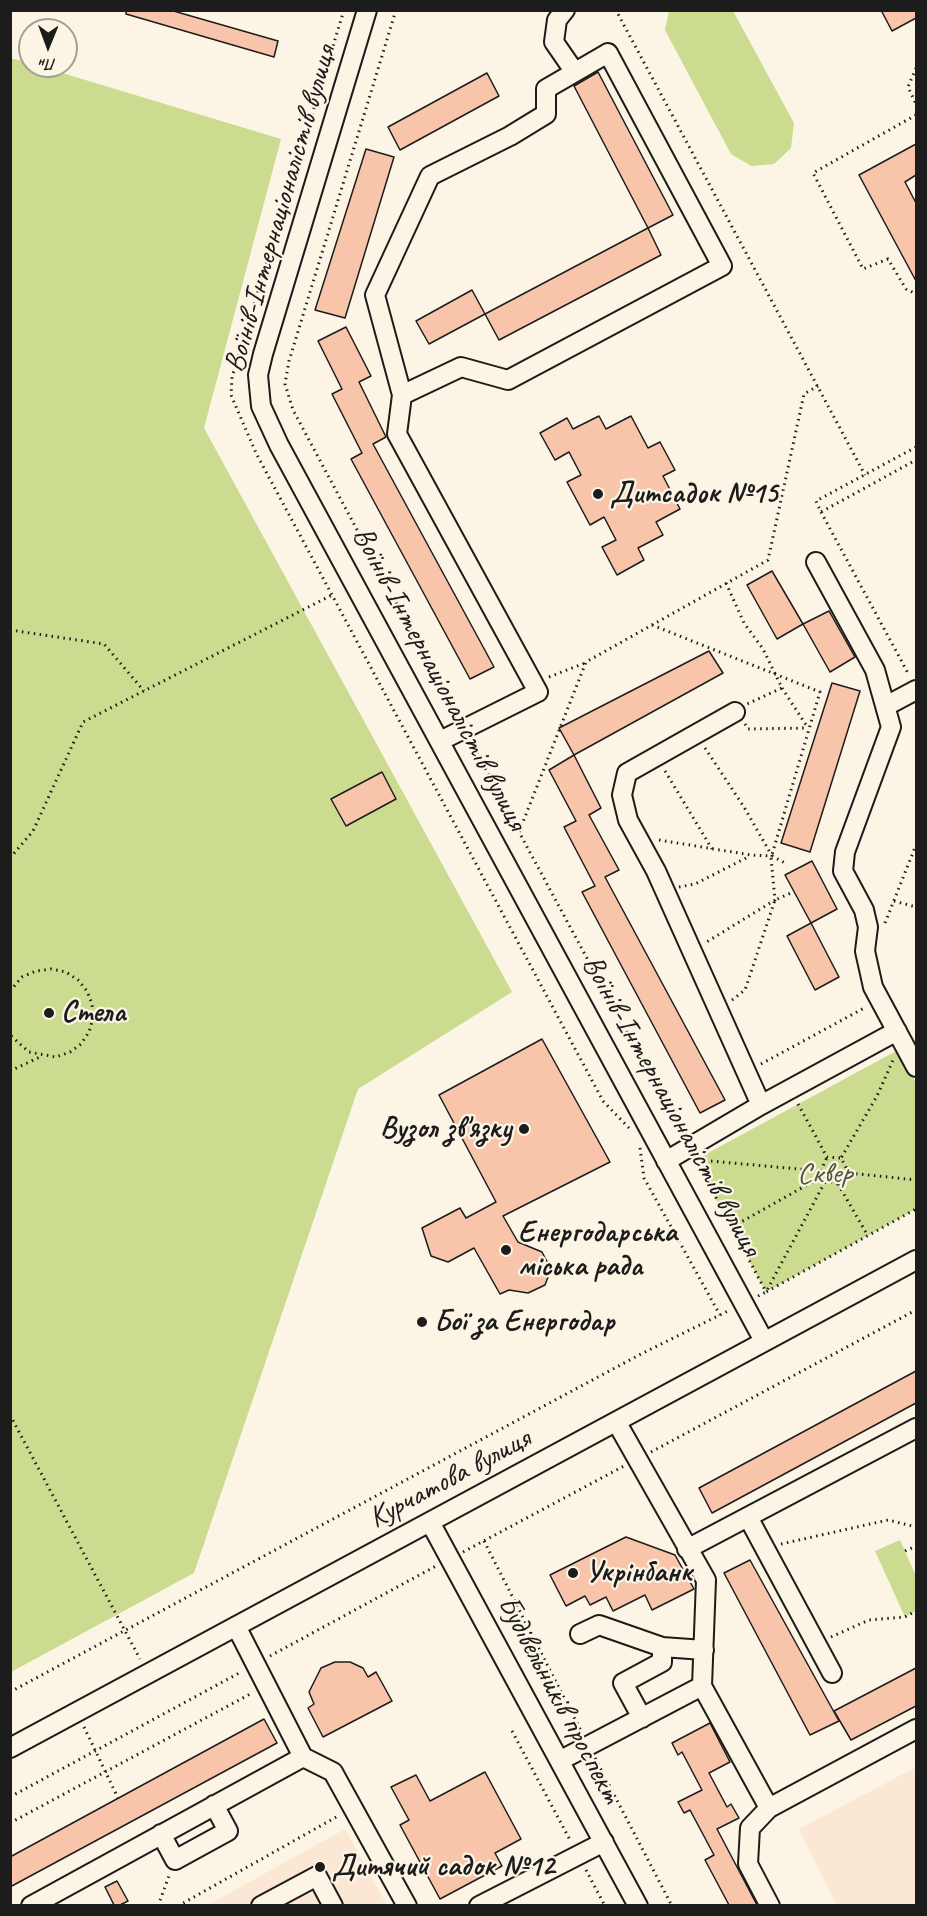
<!DOCTYPE html>
<html>
<head>
<meta charset="utf-8">
<style>
	body { margin:0 }
	#map { position:relative; width:927px; height:1916px; overflow:hidden; background:#fcf5e5; font-family:Caveat,sans-serif }
	canvas { display:block }
	.frame { position:absolute; inset:0; border:12px solid #1c1c1c; pointer-events:none }
	.north { position:absolute; left:18px; top:18px; width:60px; height:60px; box-sizing:border-box; background:#fcf5e5; border:2px solid #a29e95; border-radius:50%; rotate:181deg; font-size:16px; font-weight:700; line-height:24px; text-align:center; color:#1c1c1c }
	.north::after { content:''; display:block; margin:auto; width:21px; height:27px; background:#1c1c1c; clip-path:polygon(50% 0,100% 100%,50% 72%,0 100%) }
</style>
</head>
<body>
<div id="map">
<canvas width="927" height="1916"></canvas>
<div class="frame"></div>
<div class="north">Пн</div>
</div>
<script>
const g = document.querySelector('canvas').getContext('2d');
g.lineJoin = 'round';
function fillPath(path, color) { g.fillStyle = color; g.fill(path, 'evenodd'); }
const shape = rows => new Path2D(rows.map(r => 'M' + r).join(''));
function strokePath(path, color, width, dash) { g.strokeStyle = color; g.lineWidth = width; g.lineCap = dash ? 'butt' : 'round'; g.setLineDash(dash || []); g.stroke(path); }
function label(font, color, halo, rows, align = 'center') {
  g.font = font + ' Caveat,sans-serif'; g.lineWidth = 4.5; g.setLineDash([]); g.textBaseline = 'middle'; g.strokeStyle = halo; g.fillStyle = color; for (const [text, x, y, turn = 0] of rows) {
    g.save(); g.translate(x, y); g.rotate((+turn || 0) * Math.PI / 180); g.textAlign = isNaN(turn) ? turn : align; if (halo) g.strokeText(text, 0, 0); g.fillText(text, 0, 0); g.restore();
  }
}
fillPath(shape([
	[916,1767,916,1905,837,1905,799,1829],
	[345,1829,387,1905,206,1906]
]), '#fbe7d3');
fillPath(shape([
	[669,11,733,11,794,123,791,148,774,164,751,166,731,154,665,30],
	[10,58,30,63,30,66,39,66,281,139,204,428,512,992,358,1089,194,1573,11,1672],
	[898,1050,916,1083,916,1209,766,1292,695,1160],
	[900,1540,916,1576,916,1611,905,1617,875,1551]
]), '#cbdb8f');
const building = shape([
	[126,10,170,10,278,41,274,57,126,14,126,10],
	[881,10,916,10,916,18,892,31,881,10],
	[598,72,673,215,648,228,574,86,598,72],
	[487,73,499,96,400,150,388,127,487,73],
	[916,144,916,175,905,182,916,203,916,281,859,175,916,144],
	[366,149,394,157,345,318,315,310,366,149],
	[648,228,661,255,499,340,485,314,648,228],
	[472,290,485,314,429,344,416,321,472,290],
	[346,327,371,376,359,382,386,437,373,444,494,667,470,679,351,459,362,453,332,394,342,389,318,341,346,327],
	[599,416,606,429,631,416,648,448,660,442,675,470,663,476,680,509,656,522,663,535,638,548,644,560,617,575,602,547,616,540,604,517,590,525,567,482,581,475,569,452,555,460,540,433,567,418,573,429,599,416],
	[772,571,803,624,777,639,747,585,772,571],
	[829,611,855,657,830,672,803,624,829,611],
	[709,651,723,673,574,755,559,728,709,651],
	[832,683,860,691,810,852,781,843,832,683],
	[574,755,601,808,589,815,619,870,605,877,725,1100,700,1113,582,892,595,886,564,827,576,821,549,770,574,755],
	[382,772,396,799,346,826,331,799,382,772],
	[812,861,837,909,811,923,785,875,812,861],
	[811,923,839,977,815,990,787,936,811,923],
	[542,1039,610,1162,503,1216,518,1242,542,1252,551,1269,545,1285,528,1293,509,1290,500,1294,474,1248,448,1262,431,1256,422,1228,460,1208,466,1218,496,1202,439,1095,542,1039],
	[916,1371,916,1403,712,1513,699,1488,916,1371],
	[626,1537,675,1555,694,1589,652,1610,645,1595,613,1611,606,1597,590,1605,585,1596,566,1606,550,1575,626,1537],
	[750,1560,839,1721,810,1735,724,1573,750,1560],
	[335,1662,350,1662,363,1668,368,1677,376,1672,392,1701,323,1737,308,1708,314,1704,309,1692,321,1668,335,1662],
	[916,1668,916,1706,851,1740,834,1711,916,1668],
	[264,1719,277,1743,10,1887,10,1857,264,1719],
	[710,1723,730,1762,709,1773,727,1807,731,1804,739,1818,717,1829,757,1905,729,1905,705,1860,714,1855,690,1810,684,1813,678,1802,702,1790,682,1752,678,1755,672,1743,710,1723],
	[485,1772,521,1839,495,1853,502,1866,440,1899,400,1825,409,1820,391,1787,416,1775,430,1801,485,1772],
	[117,1881,128,1901,120,1905,114,1905,105,1887,117,1881]
]);
fillPath(building, '#f9c5aa');
strokePath(building, '#1c1c1c', 1.5);
const minor = shape([
	[367,10,263,354,258,375,261,406,279,445,764,1341],
	[565,10,557,20,554,42,574,71],
	[402,395,461,367,508,380,722,266,608,53,546,89,546,114,510,136,430,176,375,295,402,395,397,434,538,692,440,741],
	[816,562,875,670,891,727,845,852,843,871,864,910,868,927,865,951,873,987,916,1067],
	[886,706,916,690],
	[761,1105,897,1031],
	[666,1161,761,1105,656,871,628,820,622,795,627,773,735,712],
	[617,1423,706,1580,702,1686,769,1808,750,1828,748,1864,770,1906],
	[748,1517,832,1673],
	[430,1522,638,1906],
	[687,1549,916,1428],
	[580,1634,599,1625,662,1647,704,1650],
	[642,1718,623,1683,662,1662,662,1647],
	[10,1748,916,1260],
	[303,1757,333,1772,407,1906],
	[561,1760,702,1686],
	[769,1808,916,1729],
	[161,1834,175,1860,228,1831,214,1805],
	[31,1906,303,1757,236,1626],
	[261,1906,317,1876,333,1906],
	[479,1906,604,1842]
]);
strokePath(minor, '#1c1c1c', 22);
strokePath(shape([
	[344,10,232,377,231,395,256,453,603,1101,629,1128],
	[396,10,289,361,285,384,293,410,456,715],
	[622,10,618,14,865,475],
	[916,68,908,87,916,104],
	[916,115,813,173,863,269,888,259,906,289,916,294],
	[916,447,816,501,821,512,916,460],
	[821,512,909,675],
	[726,583,744,623,763,649,782,688,747,704],
	[652,625,820,692,771,858,775,900,705,943],
	[10,630,104,644,144,691],
	[549,677,585,663],
	[782,688,808,728],
	[745,724,748,729,808,728],
	[471,742,519,831],
	[705,748,744,807,772,856],
	[665,771,712,849],
	[659,840,751,855,772,856,787,864],
	[10,858,33,831,83,722,332,595],
	[679,887,695,884,750,856],
	[894,901,916,907],
	[885,923,916,845],
	[10,991,22,977,36,971,51,969,66,972,78,980,87,991,92,1004,93,1018,89,1032,81,1044,70,1052,56,1057,29,1052,10,1035],
	[732,1000,745,990,775,900,791,893],
	[761,1064,866,1007],
	[10,1071,40,1057],
	[798,1104,827,1157,841,1158],
	[681,1133,519,832,586,662,768,560,804,394,818,386],
	[640,1148,644,1178,720,1315],
	[696,1160,766,1292,916,1209],
	[699,1160,821,1171,826,1180,838,1184,849,1173,916,1180],
	[821,1171,827,1157],
	[849,1173,841,1158,877,1096,893,1060],
	[838,1184,868,1236],
	[732,1227,823,1176],
	[758,1296,766,1292,826,1180],
	[10,1415,140,1659],
	[651,1452,916,1310],
	[484,1541,581,1731],
	[781,1544,888,1520,916,1527],
	[905,1551,916,1546],
	[463,1552,624,1466],
	[831,1637,869,1620,905,1617,916,1611],
	[270,1656,436,1566],
	[10,1692,641,1354,730,1310],
	[84,1727,118,1798],
	[512,1731,570,1840],
	[595,1758,672,1906],
	[10,1797,241,1672],
	[10,1823,252,1693],
	[586,1870,605,1906],
	[158,1906,170,1873],
	[178,1906,338,1816]
]), '#1c1c1c', 3, [1.5, 4.5]);
strokePath(minor, '#fcf5e5', 18);
for (const [x, y, r, color] of [
	[598,494,6,"#1c1c1c"],
	[49,1013,6,"#1c1c1c"],
	[524,1129,6,"#1c1c1c"],
	[506,1250,6,"#1c1c1c"],
	[422,1322,6,"#1c1c1c"],
	[573,1573,6,"#1c1c1c"],
	[320,1867,6,"#1c1c1c"]
]) { const dot = new Path2D(); dot.arc(x, y, r, 0, 2 * Math.PI); g.fillStyle = color; g.fill(dot); strokePath(dot, '#fcf5e5', 2); }
label('30px', '#1c1c1c', '#fcf5e5', [
	["Воїнів-Інтернаціоналістів вулиця",281,209,-74],
	["Воїнів-Інтернаціоналістів вулиця",439,679,62],
	["Воїнів-Інтернаціоналістів вулиця",671,1106,61],
	["Курчатова вулиця",450,1479,-28],
	["Будівельників проспект",559,1700,62]
]);
label('bold 30px', '#1c1c1c', '#fcf5e5', [
	["Дитсадок №15",610,494],
	["Стела",61,1013],
	["Вузол зв'язку",512,1129,"right"],
	["Енергодарська",518,1233],
	["міська рада",518,1267],
	["Бої за Енергодар",434,1322],
	["Укрінбанк",585,1573],
	["Дитячий садок №12",332,1867]
], 'left');
label('30px', '#51553e', '#fcf5e5', [
	["Сквер",825,1174]
]);
</script>
</body>
</html>
